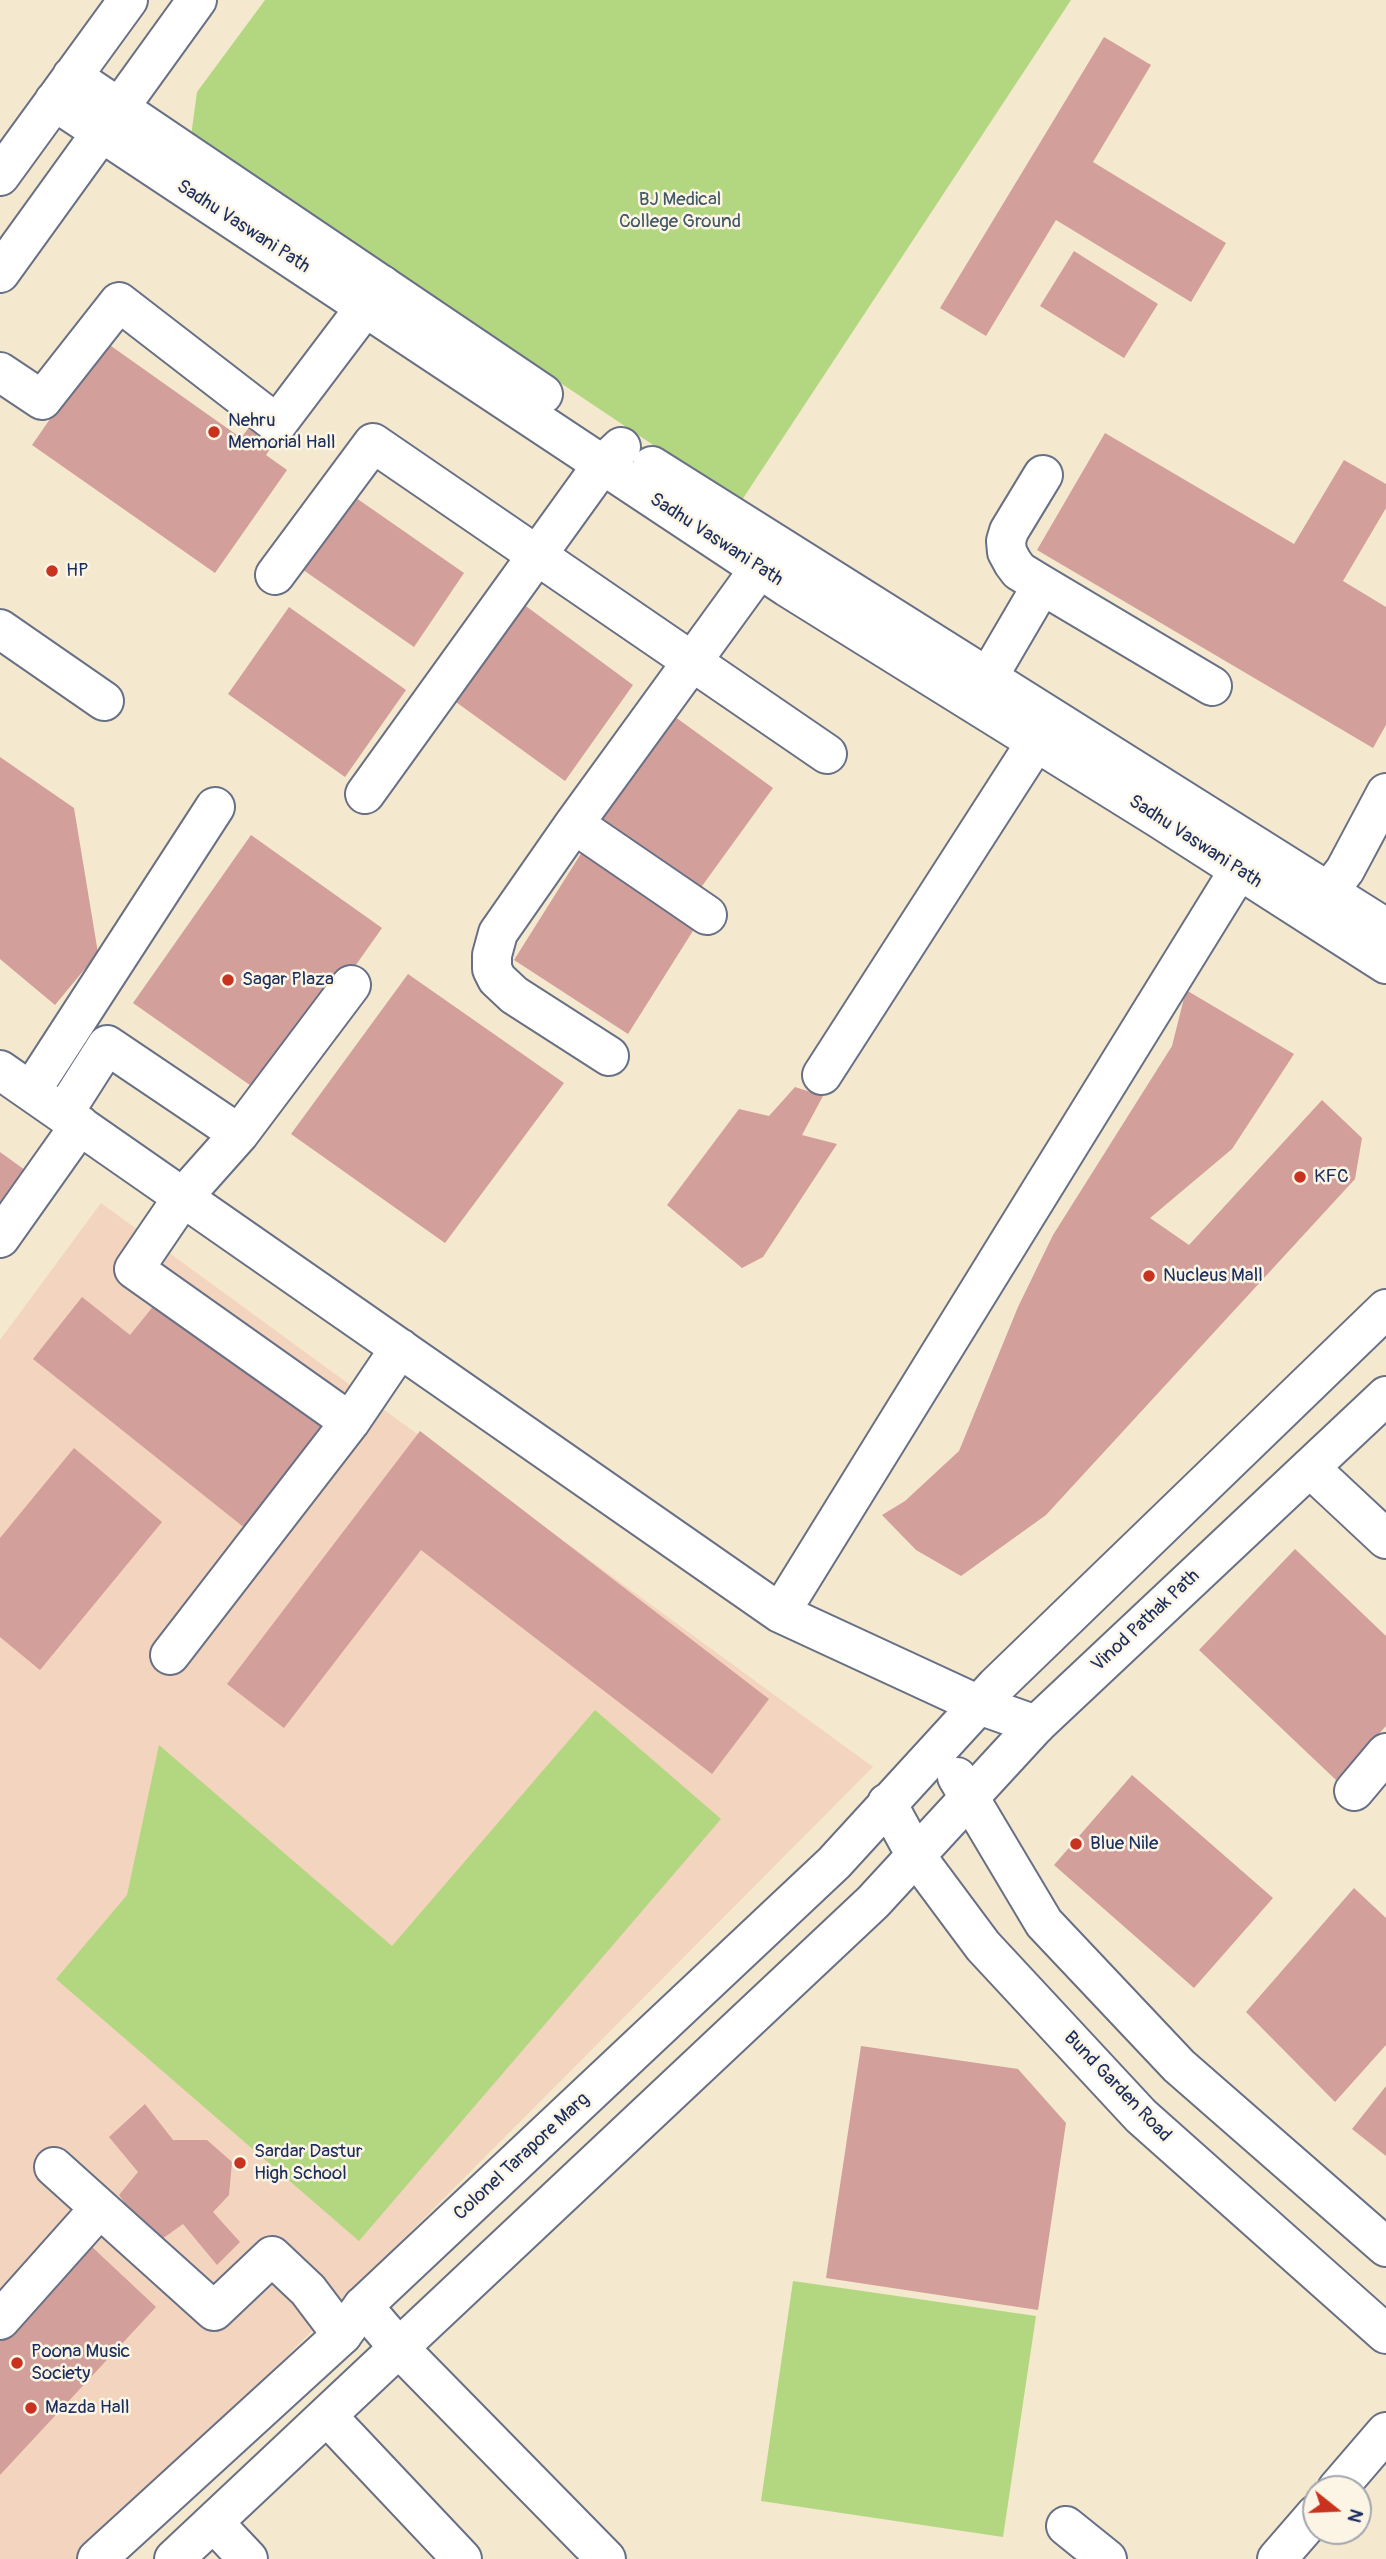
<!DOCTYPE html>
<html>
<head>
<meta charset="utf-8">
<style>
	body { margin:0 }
	#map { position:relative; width:1386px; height:2559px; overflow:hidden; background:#f4e8ce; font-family:Pangolin,sans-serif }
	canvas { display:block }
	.north { position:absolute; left:1302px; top:2475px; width:70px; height:70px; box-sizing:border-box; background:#fcf5e5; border:2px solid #a2a6af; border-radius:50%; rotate:108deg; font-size:19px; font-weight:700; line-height:28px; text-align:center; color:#1b2f5e }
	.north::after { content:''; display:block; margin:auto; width:24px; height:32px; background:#c8321e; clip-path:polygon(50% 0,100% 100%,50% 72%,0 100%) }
</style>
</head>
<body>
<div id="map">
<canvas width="1386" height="2559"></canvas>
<div class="north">N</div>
</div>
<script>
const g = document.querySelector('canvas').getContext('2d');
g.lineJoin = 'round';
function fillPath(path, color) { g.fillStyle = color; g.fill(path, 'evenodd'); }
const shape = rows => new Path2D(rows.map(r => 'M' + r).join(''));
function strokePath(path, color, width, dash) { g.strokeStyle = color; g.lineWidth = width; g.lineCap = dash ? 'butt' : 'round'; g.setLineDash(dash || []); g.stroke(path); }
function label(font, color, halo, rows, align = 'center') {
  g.font = font + ' Pangolin,sans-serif'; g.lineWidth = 5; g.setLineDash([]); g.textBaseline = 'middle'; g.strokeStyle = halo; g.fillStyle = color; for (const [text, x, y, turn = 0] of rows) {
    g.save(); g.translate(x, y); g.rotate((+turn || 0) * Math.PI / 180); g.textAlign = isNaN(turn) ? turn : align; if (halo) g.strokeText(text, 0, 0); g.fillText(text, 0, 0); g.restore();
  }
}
fillPath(shape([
	[101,1203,873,1767,85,2559,0,2559,0,1340]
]), '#f3d4be');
fillPath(shape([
	[265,0,1071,0,740,503,191,136,197,92],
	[595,1710,721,1819,359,2241,56,1979,127,1895,159,1745,392,1946],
	[793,2281,1036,2316,1003,2537,761,2501]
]), '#b3d780');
fillPath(shape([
	[1104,37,1151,65,1093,162,1226,243,1191,302,1056,220,986,336,940,308],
	[1074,251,1158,304,1124,358,1040,306],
	[104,341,241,438,250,426,274,443,266,455,287,470,215,573,32,445],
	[1105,433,1294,544,1344,460,1386,484,1386,508,1343,581,1386,607,1386,725,1373,748,1037,550],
	[349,493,464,573,414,647,299,567],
	[519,601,633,685,565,781,449,697],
	[289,607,406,690,345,777,228,694],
	[667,711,773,788,697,893,591,816],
	[0,757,74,808,98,953,55,1005,0,959],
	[251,835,382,928,264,1095,133,1003],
	[582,852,696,926,628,1034,514,960],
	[408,974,564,1083,445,1243,291,1134],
	[1186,990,1294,1054,1232,1149,1150,1218,1189,1245,1322,1100,1362,1138,1355,1179,1046,1515,961,1576,916,1550,882,1515,905,1501,959,1451,1018,1307,1053,1235,1172,1046],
	[795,1087,823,1096,802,1135,837,1144,763,1257,742,1268,667,1205,739,1109,769,1116],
	[0,1152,36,1178,0,1228],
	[82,1297,130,1335,160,1298,335,1438,256,1537,33,1359],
	[420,1431,769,1699,712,1774,421,1550,284,1728,227,1684],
	[74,1448,162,1522,40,1670,0,1637,0,1538],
	[1295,1549,1386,1636,1386,1726,1336,1780,1199,1650],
	[1132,1775,1273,1898,1194,1988,1054,1865],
	[1354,1888,1386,1918,1386,2045,1335,2102,1246,2012],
	[861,2046,1018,2069,1066,2123,1038,2310,826,2278],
	[1386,2086,1386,2156,1352,2129],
	[145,2104,173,2140,207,2140,232,2162,229,2195,213,2212,240,2242,217,2265,183,2224,155,2244,119,2195,138,2172,109,2137],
	[90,2245,156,2307,0,2475,0,2341]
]), '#d39f9a');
const minor = shape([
	[0,372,42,400,119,302,277,424,382,285],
	[1043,475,1009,531,1006,541,1007,552,1013,563,1019,571,1042,585,1212,686],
	[275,575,373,443,827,754],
	[0,629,104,701],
	[987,679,1042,585],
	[365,794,602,465,621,447],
	[574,824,707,915],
	[1328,892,1345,870,1386,793],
	[609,1056,514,995,497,979,492,969,492,955,498,933,574,824,776,546],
	[0,1070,780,1613,979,1705,1036,1725],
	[822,1075,1036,742],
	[31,1091,215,807],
	[63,1114,107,1045,239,1134,183,1197,134,1269,350,1422],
	[239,1134,351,985],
	[0,1238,80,1125],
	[1310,1468,1386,1539],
	[780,1613,1239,870],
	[170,1655,350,1422,400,1348],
	[1354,1791,1386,1753],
	[54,2167,214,2311,272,2256,308,2290,342,2335],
	[363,2306,399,2348,606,2559],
	[0,2320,99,2209],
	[327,2416,462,2559],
	[1337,2489,1386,2432],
	[214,2523,248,2559],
	[1066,2526,1107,2559],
	[1277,2559,1316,2514]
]);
const major = shape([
	[72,76,543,394],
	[54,101,787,587,1160,819,1386,964],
	[0,176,128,0],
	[0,273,197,0],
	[652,466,1386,928],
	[957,1777,1044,1923,1179,2066,1386,2247],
	[887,1803,916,1856,983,1946,1141,2116,1386,2334],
	[97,2559,342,2335,363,2306,834,1863,996,1686,1386,1309],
	[174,2559,873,1902,1036,1725,1386,1396]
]);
strokePath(minor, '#677085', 42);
strokePath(major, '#677085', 42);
strokePath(minor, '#fff', 38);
strokePath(major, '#fff', 38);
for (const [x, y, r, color] of [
	[214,432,7,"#c8321e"],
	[52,571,7,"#c8321e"],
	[228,980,7,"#c8321e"],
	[1300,1177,7,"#c8321e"],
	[1149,1276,7,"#c8321e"],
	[1076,1844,7,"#c8321e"],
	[240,2163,7,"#c8321e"],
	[17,2363,7,"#c8321e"],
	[31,2408,7,"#c8321e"]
]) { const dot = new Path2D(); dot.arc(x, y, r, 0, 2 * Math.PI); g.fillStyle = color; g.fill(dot); strokePath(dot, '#fcf5e5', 2.5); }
label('19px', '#415966', '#fcf5e5', [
	["BJ Medical",680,200],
	["College Ground",680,222]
]);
label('19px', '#1b2f5e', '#fcf5e5', [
	["Sadhu Vaswani Path",243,227,33],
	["Sadhu Vaswani Path",716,540,33],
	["Sadhu Vaswani Path",1195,842,33],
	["Vinod Pathak Path",1146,1621,-43],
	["Bund Garden Road",1117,2087,46],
	["Colonel Tarapore Marg",522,2157,-43]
]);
label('19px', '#1b2f5e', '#fcf5e5', [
	["Nehru",228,421],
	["Memorial Hall",228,443],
	["HP",66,571],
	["Sagar Plaza",242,980],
	["KFC",1314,1177],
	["Nucleus Mall",1163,1276],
	["Blue Nile",1090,1844],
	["Sardar Dastur",254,2152],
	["High School",254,2174],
	["Poona Music",31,2352],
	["Society",31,2374],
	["Mazda Hall",45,2408]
], 'left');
</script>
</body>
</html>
